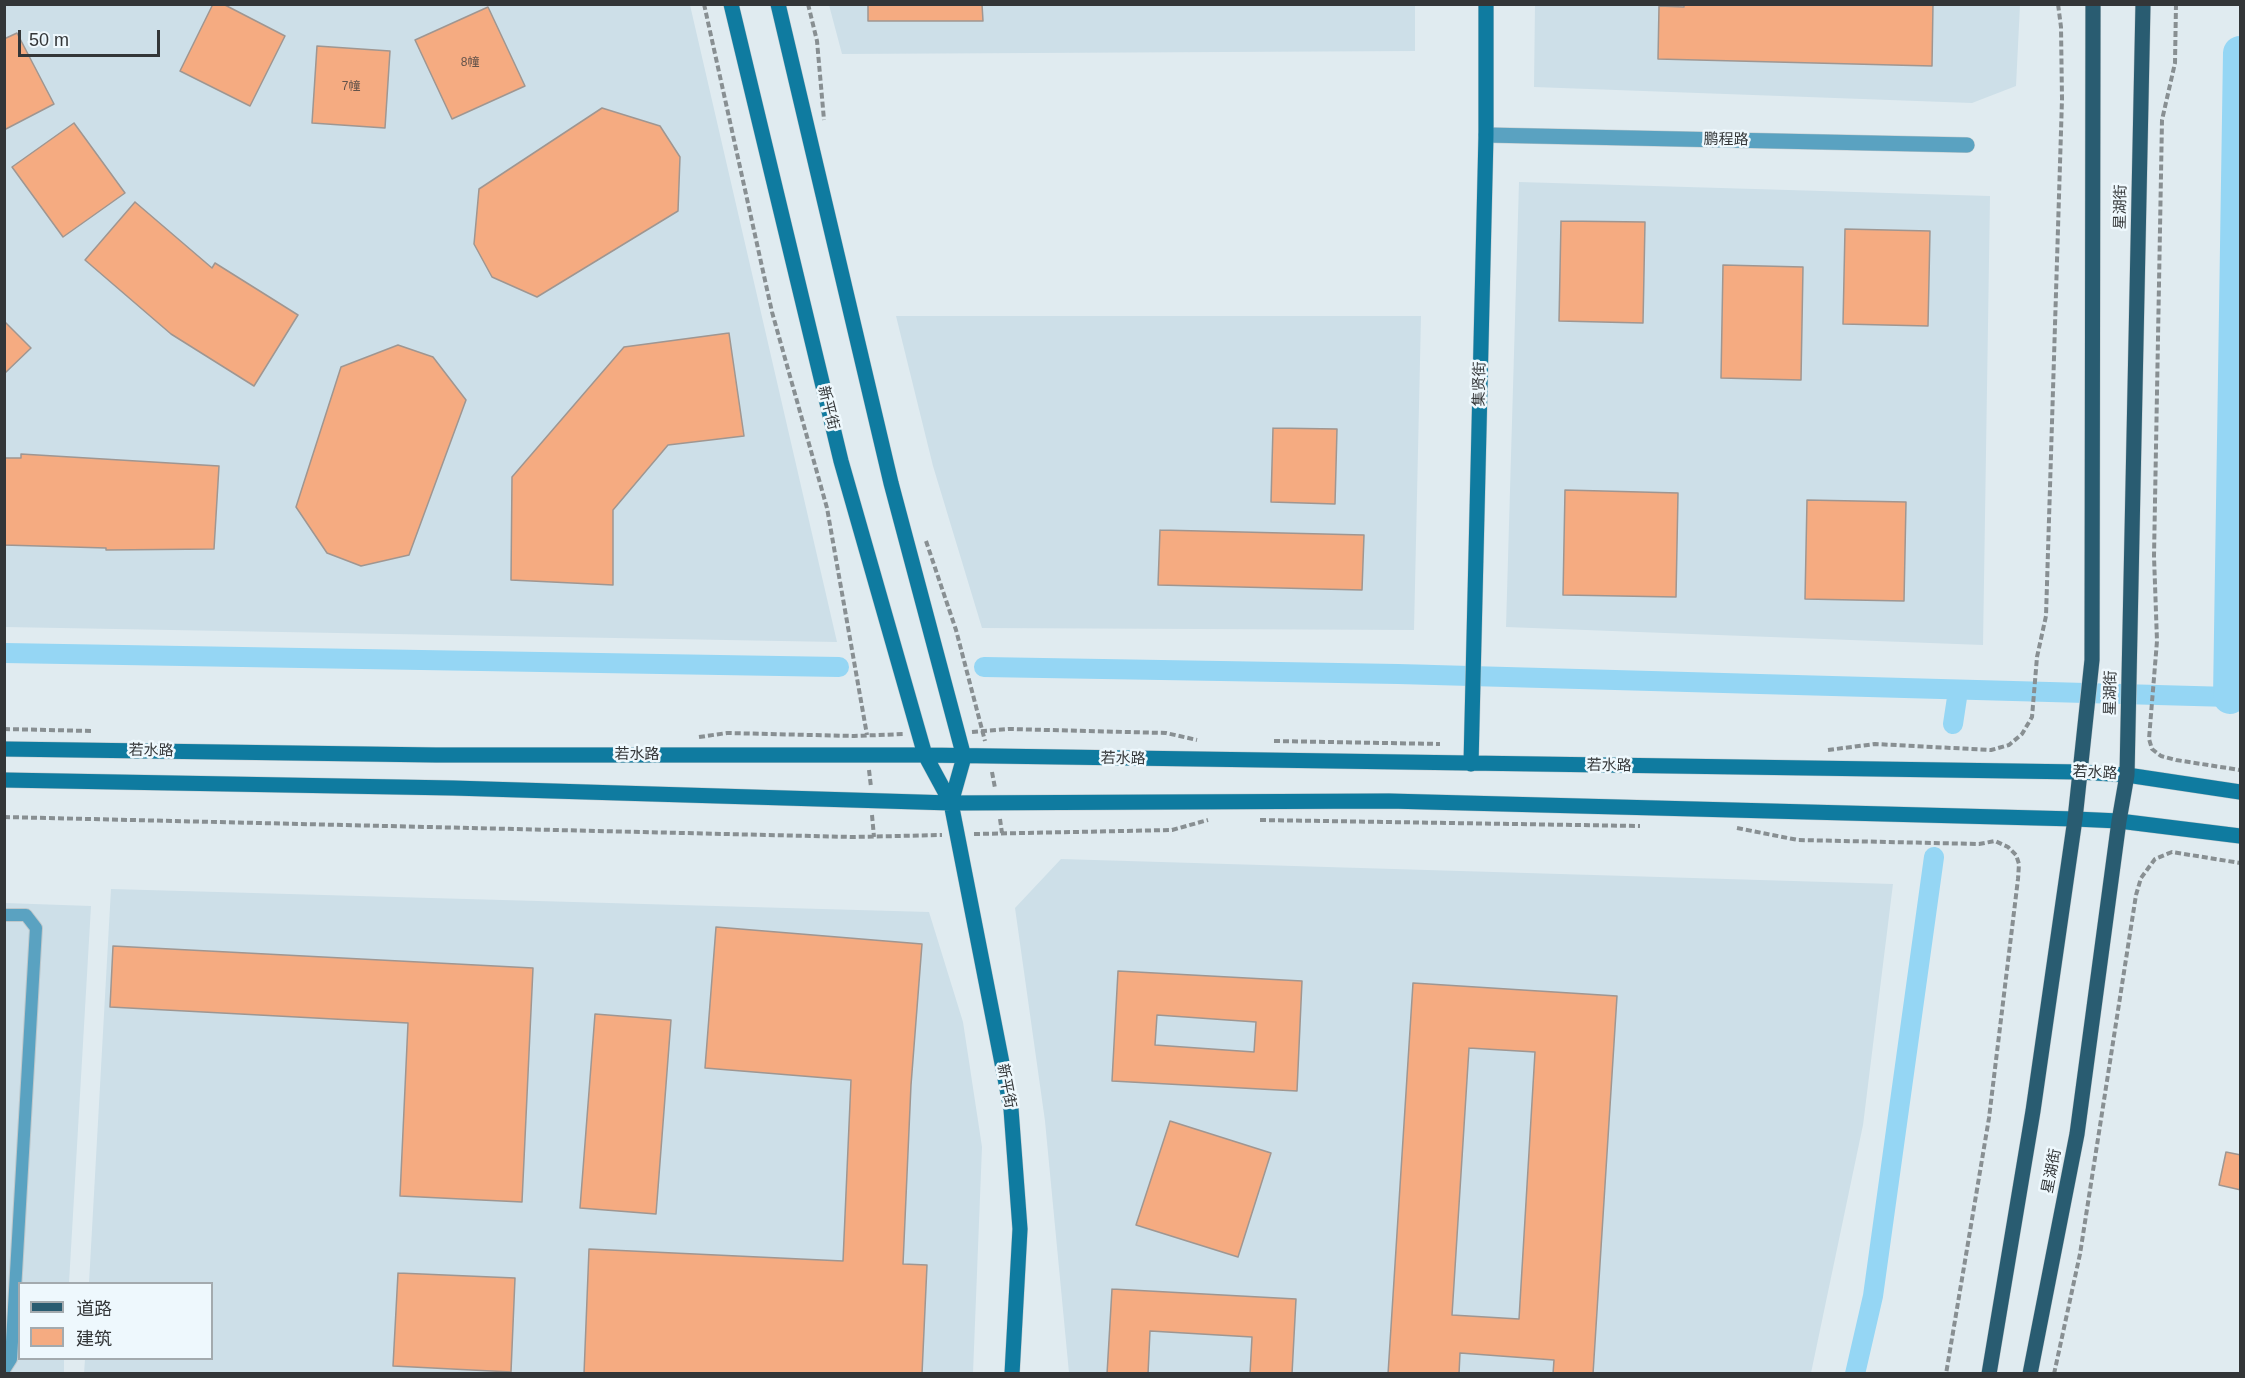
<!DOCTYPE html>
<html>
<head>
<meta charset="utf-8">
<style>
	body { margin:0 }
	#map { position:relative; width:2245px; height:1378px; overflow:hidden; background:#e0ebf0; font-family:Helvetica,"Noto Sans SC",sans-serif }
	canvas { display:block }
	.frame { position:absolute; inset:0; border:6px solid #333638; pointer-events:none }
	.legend { position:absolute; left:18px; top:1282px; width:195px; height:78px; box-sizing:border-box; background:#eef8fd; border:2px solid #a3aaae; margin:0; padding:8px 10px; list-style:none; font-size:18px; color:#333638 }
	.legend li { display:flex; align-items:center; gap:12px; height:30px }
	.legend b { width:30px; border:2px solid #a3aaae }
	.scale { position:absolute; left:18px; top:30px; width:142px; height:27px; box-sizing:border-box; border:3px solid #333638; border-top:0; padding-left:8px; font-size:18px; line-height:21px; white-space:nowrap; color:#333638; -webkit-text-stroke:4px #eef8fd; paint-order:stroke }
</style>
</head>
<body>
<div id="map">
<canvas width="2245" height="1378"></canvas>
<div class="frame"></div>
<ul class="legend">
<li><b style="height:8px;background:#295c71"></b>道路</li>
<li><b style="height:16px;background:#f5ab81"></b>建筑</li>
</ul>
<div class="scale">50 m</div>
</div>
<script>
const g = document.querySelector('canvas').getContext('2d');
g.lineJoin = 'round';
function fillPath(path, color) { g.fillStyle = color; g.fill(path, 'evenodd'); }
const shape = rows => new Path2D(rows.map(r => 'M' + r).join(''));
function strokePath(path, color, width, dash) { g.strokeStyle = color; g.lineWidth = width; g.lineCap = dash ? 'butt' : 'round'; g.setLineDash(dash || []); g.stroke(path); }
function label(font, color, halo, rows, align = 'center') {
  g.font = font + ' Helvetica,"Noto Sans SC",sans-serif'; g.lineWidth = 5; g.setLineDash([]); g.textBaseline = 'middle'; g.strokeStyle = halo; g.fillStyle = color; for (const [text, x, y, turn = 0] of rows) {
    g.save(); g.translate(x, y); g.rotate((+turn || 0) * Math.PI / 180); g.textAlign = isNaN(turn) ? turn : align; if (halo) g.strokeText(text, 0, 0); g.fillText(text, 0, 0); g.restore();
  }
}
fillPath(shape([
	[5,5,690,5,837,642,5,627],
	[829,5,1415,5,1415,51,842,54],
	[1535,5,2020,5,2016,86,1972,103,1534,87],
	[1519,182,1990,196,1983,645,1506,627],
	[896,316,1421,316,1414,630,982,628,933,466],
	[1061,859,1893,884,1863,1125,1811,1373,1069,1373,1045,1121,1015,908],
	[111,889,929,912,963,1022,982,1147,973,1373,84,1374,85,1359,212,1358,212,1284,89,1283],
	[5,903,91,906,69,1283,20,1284,20,1358,64,1359,64,1373,5,1374]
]), '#cddfe8');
strokePath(shape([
	[4,653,839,667],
	[984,667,1398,674,2230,697,2240,699],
	[1953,724,1958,691],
	[1855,1374,1873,1296,1934,857]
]), '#95d6f4', 20);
strokePath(shape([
	[2230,697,2240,53]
]), '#95d6f4', 34);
const building = shape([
	[213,4,223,4,285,36,250,106,180,71,213,4],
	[868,4,982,4,983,21,868,21,868,4],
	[1684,4,1933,4,1932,66,1658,59,1659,6,1684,7,1684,4],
	[488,7,525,86,452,119,415,40,488,7],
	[17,33,54,104,4,130,4,39,17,33],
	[317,46,390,51,385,128,312,123,317,46],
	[602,108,660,126,680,157,678,211,537,297,492,277,474,244,479,189,602,108],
	[74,123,125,193,63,237,12,167,74,123],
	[135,202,212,268,215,263,298,315,254,386,171,334,85,260,135,202],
	[1561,221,1645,222,1643,323,1559,321,1561,221],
	[1845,229,1930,231,1928,326,1843,324,1845,229],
	[1723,265,1803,267,1801,380,1721,378,1723,265],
	[4,321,31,348,4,374,4,321],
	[729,333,744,436,668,445,613,510,613,585,511,580,512,477,624,347,729,333],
	[398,345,433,357,466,400,409,555,361,566,327,553,296,507,341,367,398,345],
	[1273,428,1337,429,1335,504,1271,502,1273,428],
	[21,454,219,466,214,549,106,550,106,548,4,545,4,458,21,458,21,454],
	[1565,490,1678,493,1676,597,1563,595,1565,490],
	[1807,500,1906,502,1904,601,1805,599,1807,500],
	[1160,530,1364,535,1362,590,1158,585,1160,530],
	[716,927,922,944,911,1085,903,1264,927,1265,922,1374,584,1374,589,1249,843,1261,851,1080,705,1068,716,927],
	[113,946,533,968,522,1202,400,1196,408,1023,110,1007,113,946],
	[1118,971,1302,981,1297,1091,1112,1081,1118,971],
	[1157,1015,1256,1022,1254,1052,1155,1045,1157,1015],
	[1413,983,1617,996,1593,1374,1553,1374,1554,1360,1460,1353,1459,1374,1388,1374,1413,983],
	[1469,1048,1535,1052,1519,1319,1452,1315,1469,1048],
	[595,1014,671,1020,656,1214,580,1208,595,1014],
	[1170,1121,1271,1153,1238,1257,1136,1225,1170,1121],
	[2226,1152,2241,1155,2241,1190,2219,1185,2226,1152],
	[398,1273,515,1278,511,1372,393,1366,398,1273],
	[1112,1289,1296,1299,1292,1374,1250,1374,1252,1337,1150,1331,1148,1374,1107,1374,1112,1289]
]);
fillPath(building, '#f5ab81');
strokePath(building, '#9f9691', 1.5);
const lane = shape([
	[4,915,26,915,36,928,11,1359,4,1370]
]);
const street = shape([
	[1486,135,1967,145]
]);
const secondary = shape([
	[731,4,841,461,925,755,951,803,1011,1109,1020,1229,1012,1374],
	[778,4,891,483,964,757,951,803],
	[4,749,436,755,925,755,2080,772,2127,775,2240,792],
	[1471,764,1486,135,1486,4],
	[4,780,453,788,951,803,1389,801,2075,819,2119,821,2240,836]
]);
const primary = shape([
	[1989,1374,2033,1111,2075,819,2092,660,2093,4],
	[2030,1374,2077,1134,2119,821,2127,775,2143,4]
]);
strokePath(lane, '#bdc7cb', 14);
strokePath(street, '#bdc7cb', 16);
strokePath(secondary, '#bdc7cb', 16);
strokePath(primary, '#bdc7cb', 16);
strokePath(shape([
	[704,4,772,312,827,508,867,735],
	[808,4,817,41,824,120],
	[2176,4,2175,63,2162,120,2154,556,2157,641,2149,739,2152,749,2161,756,2176,760,2240,770],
	[926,541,956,630,985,741],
	[4,729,92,731],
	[972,732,1009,729,1166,733,1197,740],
	[699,737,727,733,854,736,904,734],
	[1274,741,1440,744],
	[1828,750,1875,744,1991,750,2009,745,2022,734,2032,717,2037,657,2046,616,2062,99,2061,27,2058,4],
	[869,770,871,787],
	[992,772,995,788],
	[872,815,874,837],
	[4,817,853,837,942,835],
	[1000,819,1002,833],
	[1260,820,1640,826],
	[1737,828,1798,840,1979,844,1995,841,2008,847,2016,855,2019,864,2018,879,1989,1118,1946,1374],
	[974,834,1172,830,1208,820],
	[2054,1374,2080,1254,2136,895,2141,878,2155,859,2172,852,2240,863]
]), '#888f92', 4, [6, 3]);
strokePath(lane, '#5aa2c1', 12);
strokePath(street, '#5aa2c1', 15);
strokePath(secondary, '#0f7ba0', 15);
strokePath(primary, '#295c71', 15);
label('12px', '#64534a', null, [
	["8幢",470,63],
	["7幢",351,87]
]);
label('15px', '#333638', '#eef8fd', [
	["鹏程路",1726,140,1],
	["星湖街",2121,207,-89],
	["集贤街",1480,384,-89],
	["新平街",828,408,76],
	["星湖街",2111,693,-89],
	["若水路",151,751,1],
	["若水路",637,755],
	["若水路",1123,759,1],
	["若水路",1609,766,1],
	["若水路",2095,773,3],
	["新平街",1006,1086,79],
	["星湖街",2052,1171,-79]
]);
</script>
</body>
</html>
